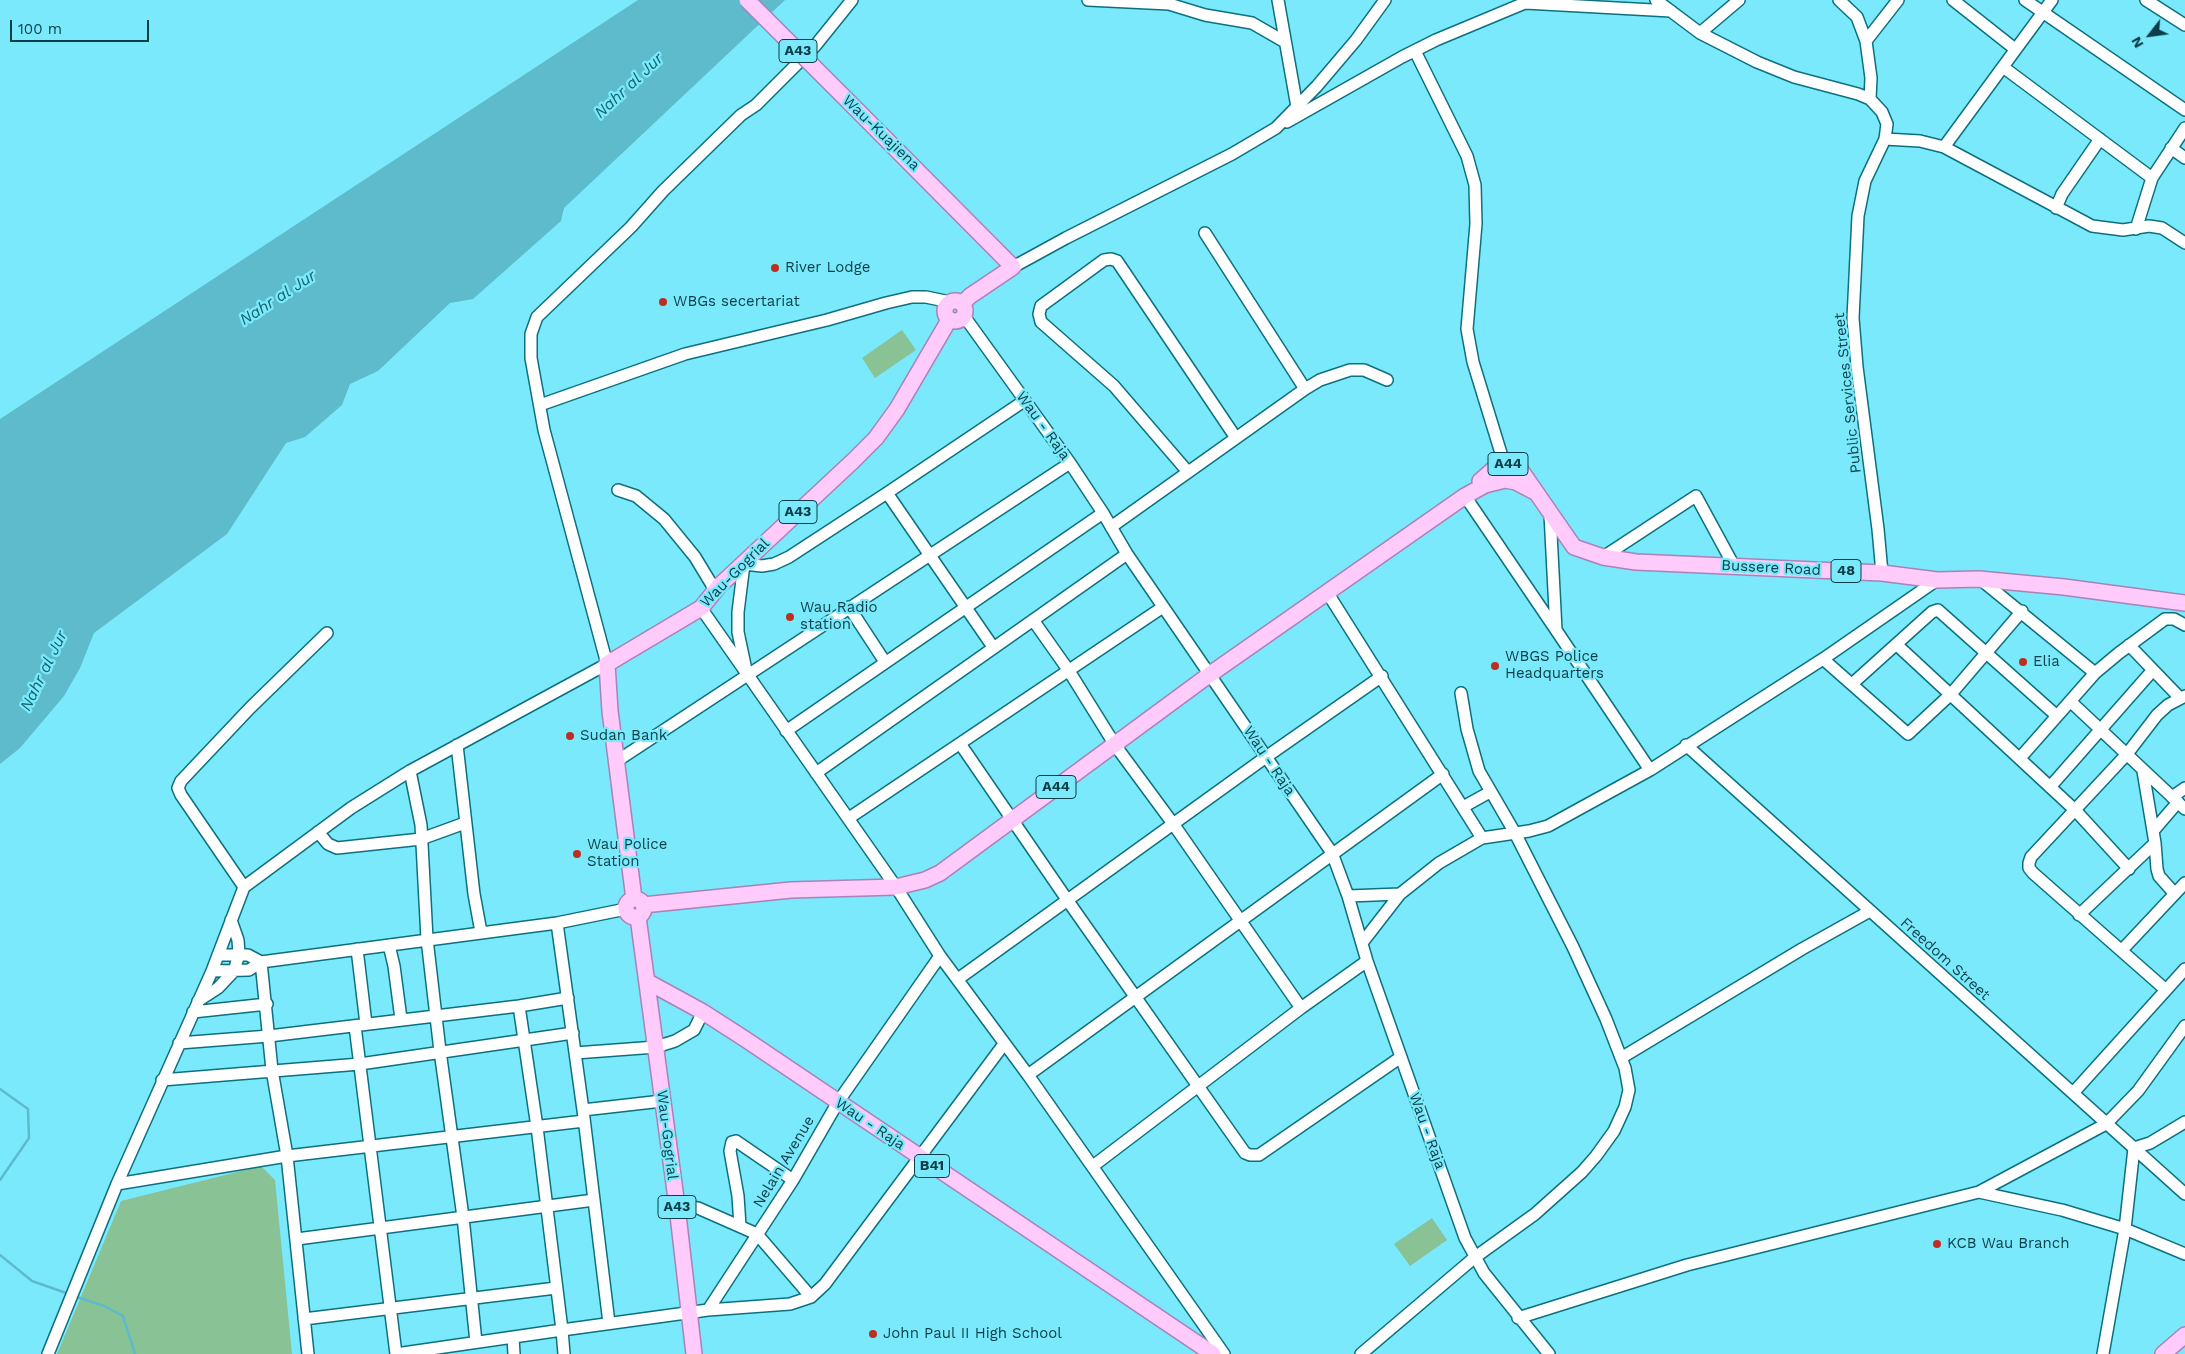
<!DOCTYPE html>
<html>
<head>
<meta charset="utf-8">
<style>
	body { margin:0 }
	#map { position:relative; width:2185px; height:1354px; overflow:hidden; background:#7ae9fc; font-family:"Work Sans",sans-serif }
	canvas { display:block }
	.north { position:absolute; left:2125px; top:10px; width:50px; height:50px; -webkit-text-stroke:4px #7ae9fc; paint-order:stroke; rotate:240deg; font-size:14px; font-weight:700; line-height:20px; text-align:center; color:#0b3e46 }
	.north::after { content:''; display:block; margin:auto; width:18px; height:22px; background:#0b3e46; clip-path:polygon(50% 0,100% 100%,50% 72%,0 100%) }
	.scale { position:absolute; left:10px; top:20px; width:139px; height:22px; box-sizing:border-box; border:2px solid #0b3e46; border-top:0; padding-left:6px; font-size:15px; line-height:18px; white-space:nowrap; color:#0b3e46; -webkit-text-stroke:4px #7ae9fc; paint-order:stroke }
</style>
</head>
<body>
<div id="map">
<canvas width="2185" height="1354"></canvas>
<div class="north">N</div>
<div class="scale">100 m</div>
</div>
<script>
const g = document.querySelector('canvas').getContext('2d');
g.lineJoin = 'round';
function fillPath(path, color) { g.fillStyle = color; g.fill(path, 'evenodd'); }
const shape = rows => new Path2D(rows.map(r => 'M' + r).join(''));
function strokePath(path, color, width, dash) { g.strokeStyle = color; g.lineWidth = width; g.lineCap = dash ? 'butt' : 'round'; g.setLineDash(dash || []); g.stroke(path); }
function label(font, color, halo, rows, align = 'center') {
  g.font = font + ' "Work Sans",sans-serif'; g.lineWidth = 4.5; g.setLineDash([]); g.textBaseline = 'middle'; g.strokeStyle = halo; g.fillStyle = color; for (const [text, x, y, turn = 0] of rows) {
    g.save(); g.translate(x, y); g.rotate((+turn || 0) * Math.PI / 180); g.textAlign = isNaN(turn) ? turn : align; if (halo) g.strokeText(text, 0, 0); g.fillText(text, 0, 0); g.restore();
  }
}
fillPath(shape([
	[902,330,916,350,875,378,862,358],
	[261,1166,275,1180,292,1354,57,1354,121,1201],
	[1432,1218,1447,1240,1410,1266,1394,1244]
]), '#89c294');
fillPath(shape([
	[638,0,785,0,564,208,561,221,473,299,450,303,378,371,350,384,342,405,305,437,286,443,227,534,94,633,80,668,64,696,20,748,0,764,0,419]
]), '#5dbbcb');
strokePath(shape([
	[0,1089,28,1109,29,1138,0,1180],
	[0,1255,32,1281,69,1294],
	[74,1296,104,1306,123,1316,135,1354]
]), '#5dbbcb', 2.5);
const minor = shape([
	[1088,0,1169,4,1205,15,1252,23,1285,42],
	[1278,0,1297,107],
	[1656,0,1700,33,1757,62,1794,77,1858,94,1870,99,1882,112,1887,124,1885,139,1865,181,1858,216,1853,318,1857,367,1878,529,1882,573],
	[1839,0,1857,17,1866,41,1871,78,1870,99],
	[1953,0,2015,49],
	[2025,0,2185,110],
	[2146,0,2185,25],
	[1525,3,1671,11],
	[1700,33,1739,0],
	[1866,41,1898,0],
	[1415,51,1467,156,1475,185,1476,224,1467,329,1473,362,1504,463],
	[2003,67,2152,178],
	[1287,122,1402,57,1436,40,1532,0],
	[1885,139,1920,141,1944,147,2052,0],
	[1944,147,2092,226,2123,230,2149,226,2162,228,2185,243],
	[2171,148,2185,158],
	[2056,208,2062,194,2100,139],
	[2136,229,2152,178,2185,128],
	[1205,233,1305,389],
	[1013,267,1066,238,1232,154,1276,128,1317,86,1356,40,1385,0],
	[964,316,1070,463,1103,513,1127,554,1332,853,1348,896,1367,961,1465,1238,1484,1273,1549,1354],
	[540,405,685,354,827,320,886,303,912,297,926,297,950,302],
	[1188,472,1114,386,1041,322,1039,314,1041,306,1104,260,1111,259,1117,261,1236,438],
	[618,490,636,496,664,519,695,557,715,590],
	[887,493,993,647],
	[1465,496,1556,630],
	[1550,514,1556,630,1650,770],
	[1111,527,1305,389,1320,380,1350,370,1364,370,1387,380],
	[1603,557,1696,496,1734,566],
	[1980,579,2095,673],
	[1327,592,1482,838],
	[849,607,885,662],
	[701,608,896,887,940,956,1028,1075,1224,1354],
	[1033,620,1069,671,1115,745,1174,825,1301,1008],
	[1897,645,2076,811,2129,869],
	[2129,645,2180,698],
	[1823,659,1908,734,1951,694,2022,611],
	[746,670,738,632,738,612,744,564,762,566,774,564,789,557,887,493,1024,401],
	[1852,684,1932,612,1938,610,2057,716],
	[2070,701,2185,809],
	[786,731,1103,513],
	[457,745,474,894,481,932],
	[961,745,1068,901,1245,1153,1250,1155,1259,1155,1401,1057],
	[1686,745,2185,1194],
	[2020,758,2095,673,2119,653,2165,619,2174,619,2185,625],
	[617,761,1070,463],
	[410,771,421,825,427,939,440,1051,463,1217,476,1342],
	[816,773,1127,554],
	[2050,787,2153,670],
	[2172,797,2185,788],
	[1463,807,1490,792],
	[849,818,1163,607],
	[2154,830,2178,802],
	[318,832,328,844,337,848,421,839,465,823],
	[2155,843,2157,869,2159,876,2175,894],
	[244,887,181,795,178,788,181,781,250,708,327,633],
	[1348,896,1400,894,1439,863,1482,838,1529,831,1548,826,1650,770,1823,659,1937,580],
	[2079,915,2155,843,2143,771],
	[557,923,583,1110,609,1323],
	[1362,943,1400,894],
	[389,945,394,966,401,1019],
	[357,949,366,1024],
	[2122,950,2185,883],
	[218,955,248,955,261,962,557,923,626,909],
	[261,962,272,1070,287,1156,584,1121],
	[212,971,249,970,261,962],
	[958,979,1266,757,1382,676],
	[2166,990,2033,873,2029,868,2029,863,2031,857,2127,754,2157,715,2168,705,2185,696],
	[198,1001,218,988,234,971,239,954,238,940,231,920],
	[193,1012,267,1004],
	[355,1026,396,1354],
	[179,1043,269,1036,519,1006,568,998],
	[575,1053,656,1047,675,1041,694,1030,703,1012],
	[1621,1058,1802,949,1870,911],
	[1028,1075,1443,774],
	[162,1080,360,1064,573,1033],
	[2073,1093,2185,969],
	[583,1110,662,1101],
	[1093,1166,1301,1008,1367,961],
	[117,1184,287,1156,308,1354],
	[1979,1192,2062,1210,2125,1229,2185,1254],
	[677,1206,698,1208,757,1234,811,1297],
	[740,1226,738,1196,730,1151,732,1142,736,1141,793,1180],
	[297,1239,594,1200],
	[708,1310,793,1180,838,1102,940,956],
	[1518,1318,1687,1265,1979,1192,2106,1124,2138,1091,2185,1026],
	[304,1319,556,1288],
	[513,1337,514,1354],
	[48,1354,117,1184,212,971,244,887,351,808,410,771,607,664,544,430,531,358,531,334,537,317,631,227,663,191,741,115,756,105,815,46,852,0],
	[396,1354,562,1330,537,1127,519,1006],
	[564,1354,562,1330,708,1310,790,1304,811,1297,825,1284,1004,1044],
	[1361,1354,1474,1258,1535,1214,1582,1172,1596,1156,1614,1131,1625,1107,1629,1090,1625,1068,1606,1019,1573,947,1515,833,1479,771,1467,729,1461,693],
	[2103,1354,2125,1229,2134,1148,2150,1143,2185,1122]
]);
const major = shape([
	[849,102,1013,267,970,296,962,304],
	'945 311a10 10 0 1 1 20 0a10 10 0 1 1-20 0Z',
	[1485,485,1480,481,1497,466,1511,464,1520,469,1574,547,1603,557,1636,562,1882,573,1937,580,1979,579,2064,587,2185,603],
	[634,899,610,711,607,664,701,608,719,586,853,461,876,438,897,409,949,320],
	'626 908a9 9 0 1 1 18 0a9 9 0 1 1-18 0Z',
	[643,905,791,890,896,887,925,880,940,873,1209,675,1465,496,1485,485,1505,480,1516,482,1535,492],
	[638,917,677,1206,694,1354],
	[648,982,703,1012,745,1039,1213,1354],
	[2163,1354,2185,1335]
]);
strokePath(minor, '#0d707e', 14);
strokePath(major, '#a983b8', 18);
strokePath(minor, '#fff', 11);
strokePath(major, '#fecbfa', 15);
const majorBridge = shape([
	[747,0,849,102]
]);
strokePath(majorBridge, '#a983b8', 18, []);
strokePath(majorBridge, '#fecbfa', 15);
for (const [x, y, r, color] of [
	[775,268,5,"#bc2e21"],
	[663,302,5,"#bc2e21"],
	[790,617,5,"#bc2e21"],
	[2023,662,5,"#bc2e21"],
	[1495,666,5,"#bc2e21"],
	[570,736,5,"#bc2e21"],
	[577,854,5,"#bc2e21"],
	[1937,1244,5,"#bc2e21"],
	[873,1334,5,"#bc2e21"]
]) { const dot = new Path2D(); dot.arc(x, y, r, 0, 2 * Math.PI); g.fillStyle = color; g.fill(dot); strokePath(dot, '#7ae9fc', 2); }
for (const [x, y, w] of [
	[798,51,38],
	[1508,464,40],
	[798,512,38],
	[1846,571,30],
	[1056,787,40],
	[932,1166,35],
	[677,1207,38]
]) { const box = new Path2D(); box.roundRect(x - w / 2, y - 11.5, w, 23, 4); g.fillStyle = '#7ae9fc'; g.fill(box); strokePath(box, '#0b3e46', 1); }
label('bold 14px', '#0b3e46', null, [
	["A43",798,51],
	["A44",1508,464],
	["A43",798,512],
	["48",1846,571],
	["A44",1056,787],
	["B41",932,1166],
	["A43",677,1207]
]);
label('15px', '#0b3e46', '#7ae9fc', [
	["Wau-Kuajiena",881,133,44],
	["Public Services Street",1848,393,-96],
	["Wau - Raja",1043,426,54],
	["Bussere Road",1771,568,3],
	["Wau-Gogrial",735,573,-45],
	["Wau - Raja",1269,761,56],
	["Freedom Street",1945,959,42],
	["Wau - Raja",870,1124,34],
	["Wau - Raja",1427,1131,70],
	["Wau-Gogrial",667,1135,83],
	["Nelain Avenue",784,1162,-59]
]);
label('15px', '#0b3e46', '#7ae9fc', [
	["River Lodge",785,268],
	["WBGs secertariat",673,302],
	["Wau Radio",800,608],
	["station",800,625],
	["WBGS Police",1505,657],
	["Headquarters",1505,674],
	["Elia",2033,662],
	["Sudan Bank",580,736],
	["Wau Police",587,845],
	["Station",587,862],
	["KCB Wau Branch",1947,1244],
	["John Paul II High School",883,1334]
], 'left');
label('italic 16px', '#14626e', '#7ae9fc', [
	["Nahr al Jur",629,86,-43],
	["Nahr al Jur",278,298,-33],
	["Nahr al Jur",44,671,-64]
]);
</script>
</body>
</html>
